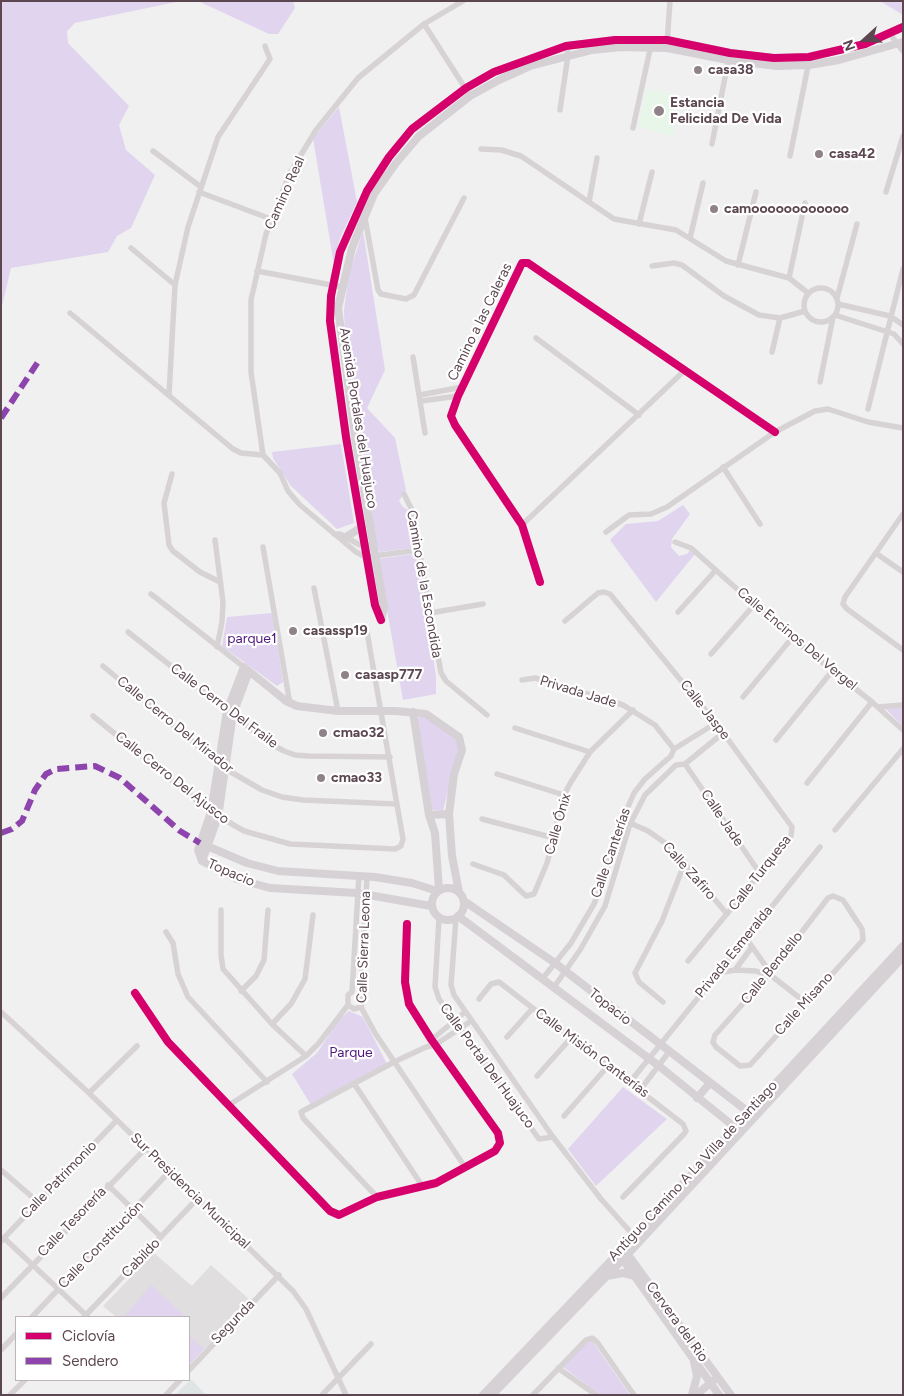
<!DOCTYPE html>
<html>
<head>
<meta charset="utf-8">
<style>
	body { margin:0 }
	#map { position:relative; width:904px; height:1396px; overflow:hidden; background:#f0f0f0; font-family:Figtree,sans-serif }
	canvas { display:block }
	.frame { position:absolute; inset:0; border:2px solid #5c4751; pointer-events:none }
	.legend { position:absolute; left:15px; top:1316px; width:175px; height:65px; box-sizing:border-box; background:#fff; border:1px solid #beb5b9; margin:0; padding:6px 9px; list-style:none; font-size:15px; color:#5c4751 }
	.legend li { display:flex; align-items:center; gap:10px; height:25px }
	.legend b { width:25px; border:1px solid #beb5b9 }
	.north { position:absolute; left:839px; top:15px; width:50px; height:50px; -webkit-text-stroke:4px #fff; paint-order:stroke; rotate:250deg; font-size:14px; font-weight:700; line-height:20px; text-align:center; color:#5c4751 }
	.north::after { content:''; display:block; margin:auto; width:18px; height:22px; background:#5c4751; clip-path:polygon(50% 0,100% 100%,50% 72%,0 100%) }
</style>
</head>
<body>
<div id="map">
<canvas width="904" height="1396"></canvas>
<div class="frame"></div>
<ul class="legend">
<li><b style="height:6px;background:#d6006c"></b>Ciclovía</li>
<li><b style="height:6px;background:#8e44ad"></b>Sendero</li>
</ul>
<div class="north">N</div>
</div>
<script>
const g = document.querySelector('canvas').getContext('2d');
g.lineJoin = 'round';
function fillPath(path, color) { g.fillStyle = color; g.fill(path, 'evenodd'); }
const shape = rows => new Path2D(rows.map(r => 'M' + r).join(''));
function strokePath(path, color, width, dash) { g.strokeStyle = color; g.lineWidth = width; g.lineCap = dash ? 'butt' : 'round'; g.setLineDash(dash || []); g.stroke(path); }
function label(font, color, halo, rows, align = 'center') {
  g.font = font + ' Figtree,sans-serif'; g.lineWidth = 4.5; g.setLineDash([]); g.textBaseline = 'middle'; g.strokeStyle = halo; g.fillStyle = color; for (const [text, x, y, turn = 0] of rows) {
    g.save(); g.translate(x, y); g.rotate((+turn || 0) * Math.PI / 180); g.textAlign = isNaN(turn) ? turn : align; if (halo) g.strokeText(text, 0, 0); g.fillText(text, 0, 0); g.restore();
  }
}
fillPath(shape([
	[191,1379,206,1395,175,1395]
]), '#dee5e4');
fillPath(shape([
	[154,1253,192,1286,211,1265,251,1301,189,1365,189,1317,116,1317,103,1306]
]), '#e0dede');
fillPath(shape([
	[647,89,679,96,673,136,638,127]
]), '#e7f6e9');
fillPath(shape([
	[1,1,181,1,75,23,67,31,68,43,129,106,119,125,126,150,155,175,131,228,117,236,108,252,11,268,1,310],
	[198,1,293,1,295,8,278,34,269,34],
	[880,1,903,1,903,15],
	[339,107,357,202,340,238,334,265,313,138],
	[363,231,385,370,367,408,395,438,406,490,399,501,403,507,410,511,415,543,412,548,380,552,377,548,345,336,344,310,349,274],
	[341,444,354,523,337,529,291,486,273,458,272,452],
	[683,505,690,514,672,539,671,547,679,556,687,554,690,550,695,554,656,602,610,540,626,524,658,521],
	[413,554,418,558,436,676,436,694,403,700,378,559],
	[272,613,283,682,277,686,222,646,227,617],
	[903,707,903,726,886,709],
	[421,717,428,719,457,740,459,747,443,811,431,810,417,719],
	[349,1011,363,1017,387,1064,311,1105,292,1074,317,1053,339,1020],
	[623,1087,667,1119,596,1186,568,1149],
	[151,1285,186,1317,124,1317],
	[189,1336,204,1349,189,1365],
	[589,1340,593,1342,630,1395,600,1395,563,1367]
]), '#e0d4ef');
strokePath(shape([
	[424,24,467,91],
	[890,34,903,51],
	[667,44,670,1],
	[560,110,568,55,566,46],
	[633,128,651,45],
	[712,144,729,57],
	[481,149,501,150,521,156,614,219,676,230,726,261,789,278,808,293],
	[153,151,201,187],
	[790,156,809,61],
	[199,192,271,219],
	[886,192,903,136],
	[589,202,597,158],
	[365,218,378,290,381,294,406,299,414,295,464,198],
	[639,224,652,172],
	[690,238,703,183],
	[131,248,175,285],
	[738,265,756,192],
	[652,266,674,263,682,265,724,296,759,315,780,318,805,311],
	[257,271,342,287],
	[789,278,805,203],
	'804 305a17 17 0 1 1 34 0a17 17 0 1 1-34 0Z',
	[837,298,857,224],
	[838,304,890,316,903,325],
	[70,313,233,449,241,453,263,455,280,473,288,491,300,505,356,552,366,557,419,550],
	[835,315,894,334,903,344],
	[536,338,639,415],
	[772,352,780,318],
	[413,357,425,433],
	[820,382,833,317],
	[169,395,175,285,188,227,218,137,270,59,265,46],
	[420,395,462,387],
	[421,401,458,396],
	[868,409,903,269],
	[263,455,251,372,251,300,266,234,290,173,316,130,358,78,424,24,463,1],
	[723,467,760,524],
	[172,474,164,503,169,545,173,551,200,572,220,582],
	[404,494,412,510,441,673,446,681,487,715],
	[903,514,845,597,843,604,847,609,903,650],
	[522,525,684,371],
	[606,532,629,515,651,514,667,507,775,432,815,411,828,409,868,422,903,428],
	[334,534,340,534,360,545,373,545],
	[215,540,223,602,222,622,217,647],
	[675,542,691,548,792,638,872,702,903,730],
	[263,547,290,704],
	[877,554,903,572],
	[540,582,522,525,455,425,451,416,458,396,522,263,528,263,775,432],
	[314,588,338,711],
	[151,594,244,667],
	[678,612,716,570],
	[430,613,483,604],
	[565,621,598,593,604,592,610,594,716,723,792,827,791,836,688,961],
	[128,632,267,742,284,751,295,755,308,756,390,757],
	[711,654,754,605],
	[103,666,224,768,262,790,282,797,303,800,396,804],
	[522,680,535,678,623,705,655,725,674,749],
	[743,697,792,638],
	[878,707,903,705],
	[93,716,211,812,244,831,290,844,395,849,401,846,403,839,367,632],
	[515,728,590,752],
	[776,740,833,670],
	[685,764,759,872],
	[497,774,564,795],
	[807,783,872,702],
	[482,819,554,838],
	[621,819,648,831,671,847,727,914],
	[835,830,903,749],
	[473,864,504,875,526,896,534,894,547,863,564,795,571,782,590,752,633,710],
	[367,876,361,993,363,1001,361,1007,375,1033,465,1167],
	[833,896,843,900,862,929,863,940,750,1065,740,1066,716,1047,713,1042,715,1035,771,972,828,898,833,896],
	[221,910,221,955,223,969,272,1024,306,1056],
	[439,918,435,987,439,999,539,1139,553,1137],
	[456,918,451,985,454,995,553,1137,601,1199,634,1236],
	[166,932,173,943,178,974,188,997,267,1082],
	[746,938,772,975],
	[735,970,752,947],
	[718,973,735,970,756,971,773,977,805,1002],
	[543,978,571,943,594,904,604,879,614,839,634,793,645,779,671,756,674,749,716,723],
	[554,987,580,950,605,906,630,824,645,795,676,765,685,764,723,733],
	[241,991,256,976,264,960,268,910],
	[135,993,168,1042,330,1211,339,1215,377,1197,436,1183,495,1151,500,1143,498,1133,431,1039,409,1004,405,982,407,924],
	[479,999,491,984,499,982,683,1124,686,1131,684,1134,623,1197],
	[663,1002,639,982,635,973,662,921,685,862],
	[348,1005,354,1009,361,1007],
	[1,1012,89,1093,293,1291,306,1309,346,1395],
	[272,1024,291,1004,305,979,313,915],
	[507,1037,532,1009],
	[430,1041,465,1012],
	[537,1076,571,1038],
	[630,1082,820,847],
	[355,1085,423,1187],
	[640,1090,669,1052],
	[89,1093,137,1046],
	[229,1105,306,1056,319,1043,348,1005,348,995,352,992,359,875],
	[564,1116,608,1066],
	[1,1170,38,1202],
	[108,1185,161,1237],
	[377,1197,303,1118,301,1112,394,1062,426,1047,435,1045,471,1021],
	[4,1238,88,1317],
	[1,1241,117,1120],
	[1,1298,145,1149],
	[32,1317,169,1172],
	[84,1317,198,1198],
	[1,1350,16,1334],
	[558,1368,596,1395],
	[189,1370,279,1275],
	[10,1395,25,1380],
	[166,1395,180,1380],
	[322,1395,371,1344],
	[533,1395,586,1340,592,1338,597,1342,634,1395]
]), '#d7d3d5', 5.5);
strokePath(shape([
	[346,537,362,527],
	[381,620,375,605,346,437,330,321,331,296,340,252,367,191,389,157,412,129,466,88,494,72,566,46,615,40,667,40,730,53,774,58,809,57,865,44,903,27],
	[381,620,384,608,355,437,338,308,352,248,374,194,396,163,419,136,470,96,499,80,530,66,592,50,621,47,667,48,728,60,777,66,809,65,839,60,903,42],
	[413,712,429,815,435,833,439,890],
	[429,815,449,814],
	[200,843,247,863,278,871,375,877,412,883,437,891],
	[202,861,218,817,233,714,249,671],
	'432 904a16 16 0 1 1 32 0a16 16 0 1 1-32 0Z',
	[464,901,555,963,751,1114],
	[431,906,357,893,270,888,237,879,202,861,198,850,211,812,227,711,244,667,286,701,297,706,338,711,396,711,426,714,459,737,462,750,454,774,449,814,452,856,459,892],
	[458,916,659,1066,737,1129],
	[697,1098,710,1083],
	[626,1252,731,1395],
	[621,1257,719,1395],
	[607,1276,623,1273,635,1276],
	[483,1395,623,1248,903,946],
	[492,1395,628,1254,903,957],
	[692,1395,697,1376,694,1362],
	[696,1395,714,1380]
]), '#d6d1d4', 8);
strokePath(shape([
	[1,418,38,362],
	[1,833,12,829,22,821,35,790,46,774,56,769,95,766,120,778,180,831,200,843]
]), '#8e44ad', 6, [12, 6]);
strokePath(shape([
	[540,582,522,525,455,425,451,416,458,396,522,263,528,263,775,432],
	[381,620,375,605,346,437,330,321,331,296,340,252,367,191,389,157,412,129,466,88,494,72,566,46,615,40,667,40,730,53,774,58,809,57,865,44,903,27],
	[135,993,168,1042,330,1211,339,1215,377,1197,436,1183,495,1151,500,1143,498,1133,431,1039,409,1004,405,982,407,924]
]), '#d6006c', 8);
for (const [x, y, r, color] of [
	[698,70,5,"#908289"],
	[659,111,6,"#908289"],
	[819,154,5,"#908289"],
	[714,209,5,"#908289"],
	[293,631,5,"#908289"],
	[345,675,5,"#908289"],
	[323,733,5,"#908289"],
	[321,778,5,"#908289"]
]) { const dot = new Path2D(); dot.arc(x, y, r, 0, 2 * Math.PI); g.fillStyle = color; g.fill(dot); strokePath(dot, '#fff', 2); }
label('bold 14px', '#5c4751', '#fff', [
	["casa38",708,70],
	["Estancia",670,103],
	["Felicidad De Vida",670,119],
	["casa42",829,154],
	["camoooooooooooo",724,209],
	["casassp19",303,631],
	["casasp777",355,675],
	["cmao32",333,733],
	["cmao33",331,778]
], 'left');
label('14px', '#5c4751', '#fff', [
	["Camino Real",285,193,-66],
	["Camino a las Caleras",480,322,-64],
	["Avenida Portales del Huajuco",358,418,81],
	["Camino de la Escondida",424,584,80],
	["Calle Encinos Del Vergel",797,639,40],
	["Privada Jade",578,692,17],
	["Calle Cerro Del Fraile",224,706,37],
	["Calle Jaspe",705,710,52],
	["Calle Cerro Del Mirador",175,725,39],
	["Calle Cerro Del Ajusco",172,778,38],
	["Calle Jade",722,818,56],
	["Calle Ónix",558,824,-74],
	["Calle Canterías",611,853,-71],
	["Calle Zafiro",689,871,48],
	["Topacio",231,873,23],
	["Calle Turquesa",760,873,-52],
	["Calle Sierra Leona",364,947,-88],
	["Privada Esmeralda",734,952,-51],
	["Calle Bendello",772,968,-51],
	["Calle Misano",804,1004,-48],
	["Topacio",610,1007,38],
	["Calle Misión Canterías",592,1053,37],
	["Calle Portal Del Huajuco",487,1066,54],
	["Antiguo Camino A La Villa de Santiago",693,1171,-47],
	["Calle Patrimonio",59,1180,-46],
	["Sur Presidencia Municipal",190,1191,44],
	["Calle Tesorería",72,1222,-46],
	["Calle Constitución",101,1245,-46],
	["Cabildo",141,1258,-46],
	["Segunda",233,1322,-46],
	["Cervera del Rio",677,1322,54]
]);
label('14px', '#50187d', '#fff', [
	["parque1",252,639],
	["Parque",351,1053]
]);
</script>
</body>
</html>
